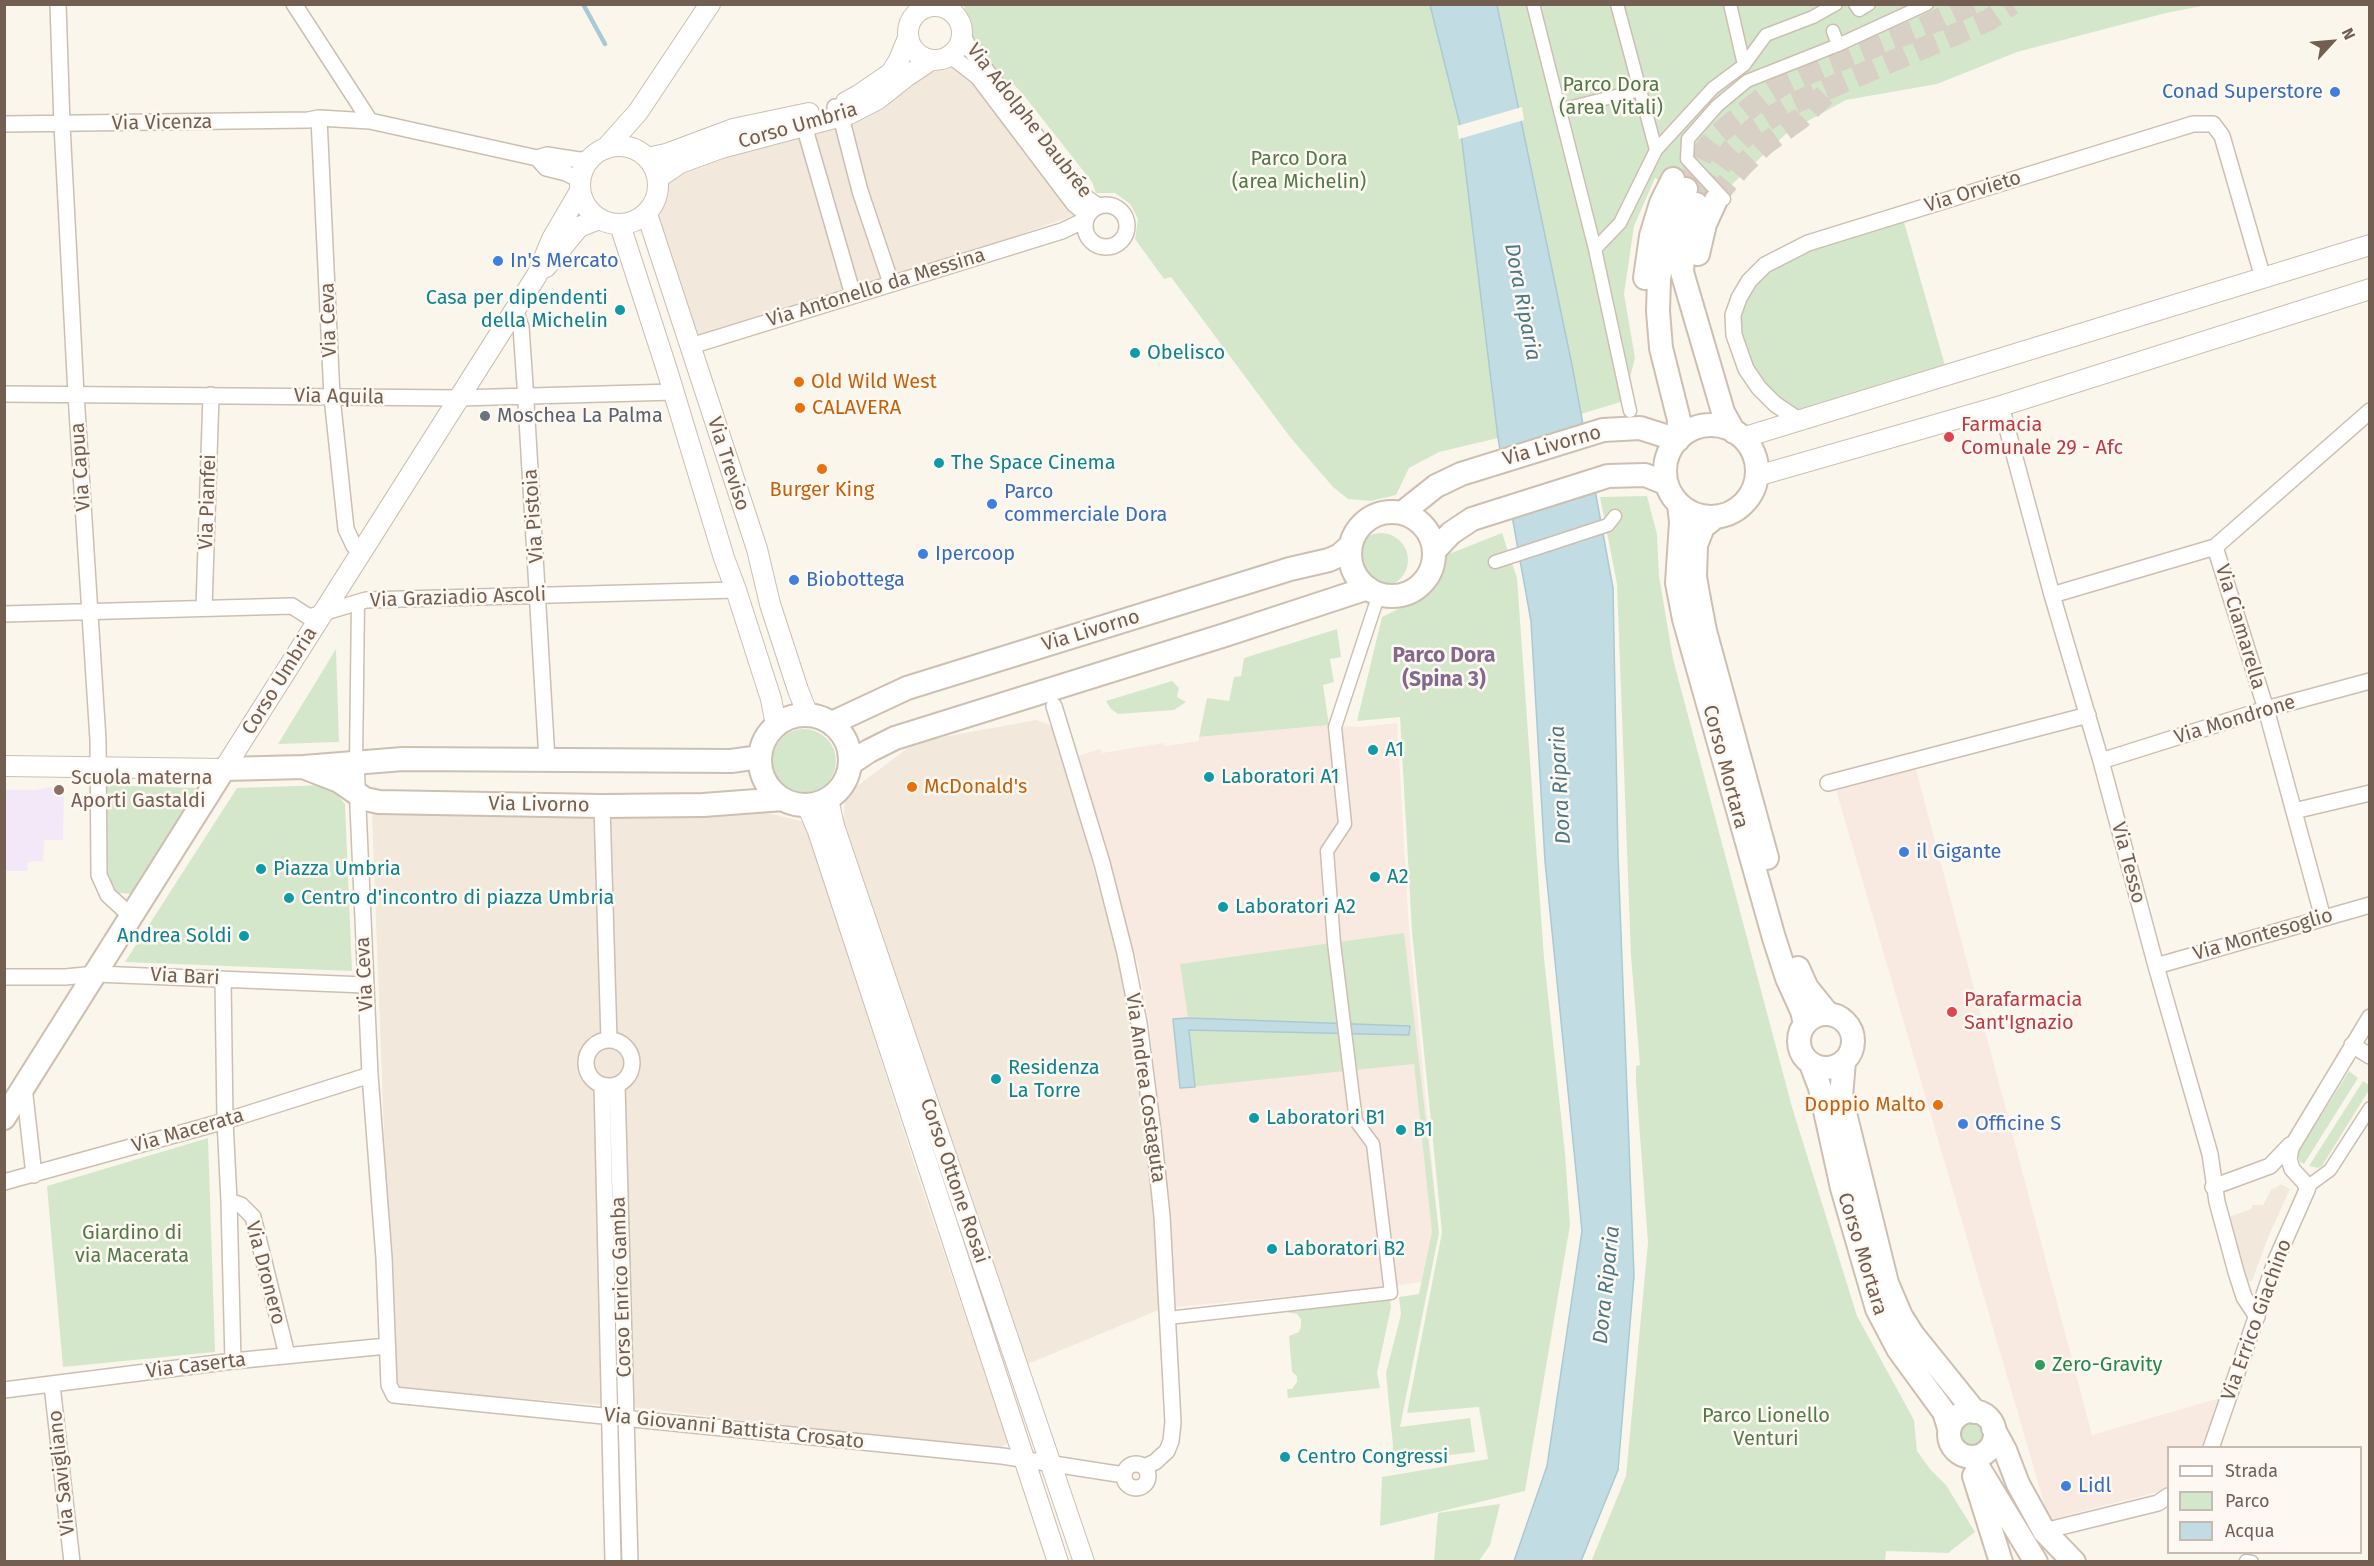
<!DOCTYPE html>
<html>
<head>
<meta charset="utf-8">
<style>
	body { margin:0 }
	#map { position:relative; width:2374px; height:1566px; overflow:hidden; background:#fbf6ec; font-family:"Fira Sans",sans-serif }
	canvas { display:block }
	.frame { position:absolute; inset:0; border:6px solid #735f51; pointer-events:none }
	.legend { position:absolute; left:2167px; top:1446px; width:195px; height:108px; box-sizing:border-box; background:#fdf9f2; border:2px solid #c6bbb2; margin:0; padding:8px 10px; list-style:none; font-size:18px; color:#735f51 }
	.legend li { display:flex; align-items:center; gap:12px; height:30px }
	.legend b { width:30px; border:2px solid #c6bbb2 }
	.north { position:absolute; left:2302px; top:12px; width:60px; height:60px; -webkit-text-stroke:4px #fdf9f2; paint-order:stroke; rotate:64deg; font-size:16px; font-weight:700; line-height:24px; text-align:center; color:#735f51 }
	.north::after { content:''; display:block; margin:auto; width:21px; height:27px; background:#735f51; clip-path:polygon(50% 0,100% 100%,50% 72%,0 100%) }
</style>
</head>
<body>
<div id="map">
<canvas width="2374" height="1566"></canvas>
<div class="frame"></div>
<ul class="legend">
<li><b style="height:8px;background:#fff"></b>Strada</li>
<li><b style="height:16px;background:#d5e7cb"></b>Parco</li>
<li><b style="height:16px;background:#c1dce3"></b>Acqua</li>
</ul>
<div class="north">N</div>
</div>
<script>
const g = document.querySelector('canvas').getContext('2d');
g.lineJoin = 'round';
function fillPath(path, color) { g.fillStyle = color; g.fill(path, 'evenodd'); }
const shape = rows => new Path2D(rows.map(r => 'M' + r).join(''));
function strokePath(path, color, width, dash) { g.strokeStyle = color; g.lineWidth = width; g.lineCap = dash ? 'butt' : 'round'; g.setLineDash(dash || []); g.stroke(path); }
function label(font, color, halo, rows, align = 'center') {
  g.font = font + ' "Fira Sans",sans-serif'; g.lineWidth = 5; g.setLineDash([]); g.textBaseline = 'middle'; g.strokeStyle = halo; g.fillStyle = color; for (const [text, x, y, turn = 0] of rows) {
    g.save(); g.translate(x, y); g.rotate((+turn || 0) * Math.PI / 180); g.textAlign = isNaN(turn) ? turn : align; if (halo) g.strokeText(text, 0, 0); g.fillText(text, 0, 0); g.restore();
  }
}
fillPath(shape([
	[951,68,974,80,1036,148,1075,215,937,264,696,338,653,222,658,206,661,170,787,129,915,76],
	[1036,720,1055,727,1122,973,1147,1140,1161,1309,1025,1365,843,829,845,795,916,742],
	[763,812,805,822,920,1182,1008,1443,997,1450,640,1408,401,1389,396,1381,387,1213,372,813],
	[2281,1184,2290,1189,2269,1235,2252,1281,2246,1281,2229,1217,2251,1209,2253,1205,2263,1205,2272,1188,2274,1189]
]), '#f2e8db');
fillPath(shape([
	[1397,723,1409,929,1439,1233,1428,1281,1378,1288,1176,1307,1166,1211,1167,1192,1149,1022,1138,965,1077,756,1100,749,1102,753,1164,743,1165,746,1199,741,1199,737,1329,725,1358,727],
	[1916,769,2092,1435,2230,1395,2203,1447,2168,1448,2168,1489,2049,1520,1836,790]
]), '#f9eae1');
fillPath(shape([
	[61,785,64,791,63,840,44,840,43,861,28,862,27,871,5,871,5,790,35,790]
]), '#f3e8f7');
fillPath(shape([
	[964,5,1430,5,1460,125,1498,438,1439,452,1409,468,1396,495,1371,501,1348,499,1333,487,1290,437,1171,277,1164,279,1135,239,1138,219,1130,204,1115,193,1096,193,1092,182,1022,93,1013,84,1002,80,976,48,968,27],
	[1497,5,2207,5,2166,13,2017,52,1937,84,1846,100,1788,132,1711,204,1655,178,1634,226,1624,294,1635,358,1624,401,1581,414],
	[1904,222,1946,369,1801,415,1766,390,1746,359,1737,314,1752,287,1768,270,1807,248],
	[1647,496,1657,534,1659,576,1673,659,1792,1107,1857,1316,1914,1420,1917,1451,1930,1469,1946,1485,1975,1532,1948,1553,1886,1551,1885,1561,1591,1562,1626,1476,1648,1243,1636,1082,1636,1066,1640,1065,1631,956,1617,584,1600,497],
	[1502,533,1517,578,1544,958,1565,1153,1570,1225,1525,1491,1380,1526,1382,1477,1488,1459,1479,1407,1407,1413,1442,1232,1412,932,1400,717,1357,721,1382,617,1431,593,1444,556],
	'1354 560a27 27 0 1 1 54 0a27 27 0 1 1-54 0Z',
	[1337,629,1341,657,1330,659,1334,682,1323,685,1329,725,1199,737,1207,698,1229,701,1234,677,1241,676,1244,658],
	[336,649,339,742,278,744],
	[1172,681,1179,688,1177,697,1186,702,1174,710,1118,714,1111,709,1106,701],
	'772 761a32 32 0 1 1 64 0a32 32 0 1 1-64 0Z',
	[106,785,196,788,138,887,132,894,118,893,105,878],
	[325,785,336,793,345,804,352,971,125,962,237,788],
	[1404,933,1439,1233,1400,1427,1470,1418,1475,1452,1390,1462,1393,1446,1386,1373,1401,1314,1399,1297,1419,1294,1432,1232,1414,1064,1180,1088,1173,1019,1188,1017,1180,964],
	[2349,1071,2358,1078,2304,1164,2300,1162,2297,1154],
	[2363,1081,2369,1085,2369,1090,2322,1166,2318,1168,2309,1166],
	[208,1138,215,1352,63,1367,47,1186],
	[1390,1298,1391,1307,1377,1373,1380,1388,1288,1398,1287,1389,1292,1389,1297,1382,1297,1376,1292,1372,1289,1336,1299,1332,1301,1326,1301,1319,1297,1314,1286,1312,1285,1308],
	'1961 1434a11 11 0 1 1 22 0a11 11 0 1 1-22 0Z',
	[1500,1504,1490,1545,1479,1561,1434,1561,1438,1513]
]), '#d5e7cb');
const water = shape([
	[1430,5,1497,5,1573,370,1613,588,1618,855,1634,1276,1618,1470,1581,1561,1514,1561,1547,1466,1582,1231,1545,861,1531,621,1498,438,1460,125,1430,5],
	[1188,1018,1410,1026,1409,1035,1189,1030,1195,1087,1180,1088,1173,1019,1188,1018]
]);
fillPath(water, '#c1dce3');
strokePath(water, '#a9cad3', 1.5);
fillPath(shape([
	[1522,107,1524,120,1459,139,1457,126],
	[1586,425,1597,487,1510,518,1497,449,1509,446,1510,449]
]), '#fbf6ec');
strokePath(shape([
	[583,4,605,44]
]), '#a9cad3', 4.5);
strokePath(shape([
	[1686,189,1705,150,1718,134,1766,95,1784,84,1828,65,1914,31,1973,4],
	[1701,193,1732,149,1754,128,1794,103,1989,20,2012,4],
	[1716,200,1723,188,1743,165,1765,144,1801,118,1825,95]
]), '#d9d0c5', 22, [22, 11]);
const pedestrian = shape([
	[1533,4,1595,249,1630,411],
	[1617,4,1656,150,1713,88,1744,65,1766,35,1813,17,1836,4],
	[1730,4,1744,65],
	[1855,4,1859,10,1869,4],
	[1838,45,1927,4],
	[1560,110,1640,90],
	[1724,199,1687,159,1688,139,1717,106,1747,81,1838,45,1833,31],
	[1595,249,1620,223,1656,150],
	[1495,562,1608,525,1615,516],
	[356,762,358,602],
	[2306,1194,2311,1184,2330,1170,2370,1108],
	[1168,1318,1391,1293,1373,1144,1356,1121,1334,943,1327,851,1345,824,1335,727,1379,594],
	[2246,1561,2252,1562]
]);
const minor = shape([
	[58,4,62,125,76,394,98,740,99,875,108,895,131,916],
	[294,4,370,121],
	[962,33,969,48,1081,194,1098,206],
	[951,56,978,77,1074,204,1087,215],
	[835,107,841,117,860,191,891,283],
	[806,116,807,136,853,295],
	[319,118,332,397,346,529,354,546,361,553],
	[4,124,308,120,319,118,370,121,537,158,547,155,579,160,590,159],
	[537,158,546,168,566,173,580,180],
	'1085 226a21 21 0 1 1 42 0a21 21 0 1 1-42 0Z',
	[515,310,521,327,525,385,547,760],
	[691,346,1062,231,1085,220],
	[4,394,459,398,674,392],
	[2001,406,2052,595,2101,761,2156,966,2210,1154,2217,1202,2236,1272,2244,1297,2257,1317],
	[1800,421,1775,404,1759,388,1746,369,1734,335,1733,315,1739,298,1749,281,1765,265,1808,243,2193,124,2213,124,2222,136,2263,278],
	[2215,547,2266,709,2323,918],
	[2052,595,2215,547,2370,411],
	[204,608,211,395],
	[4,614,292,606,309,617,366,600,736,590],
	[1054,706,1102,863,1125,953,1139,1023,1153,1131,1162,1216,1173,1422,1171,1441,1167,1451,1155,1462,1144,1467],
	[2101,761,2266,709,2370,681],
	[356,762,370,1075,384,1258,389,1385,394,1395,1002,1456,1124,1475],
	[1828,783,2088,715],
	[602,806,609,1040],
	[2294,811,2370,793],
	[2156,966,2370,905],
	[4,977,65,977,96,974,365,985],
	[223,979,225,1121,229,1201,233,1361],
	'586 1063a23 23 0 1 1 46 0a23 23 0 1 1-46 0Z',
	[2352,1045,2370,1056],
	[602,1085,613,1562],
	[617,1085,630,1562],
	[24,1087,34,1175],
	[4,1182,225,1121,370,1075],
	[2213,1187,2270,1166,2290,1145],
	[229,1201,241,1205,253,1217,287,1355],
	[52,1385,72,1562],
	[4,1390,233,1361,387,1346],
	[2211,1448,2276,1260,2307,1190,2305,1183,2292,1169,2289,1159,2291,1148,2370,1017],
	'1124 1476a12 12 0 1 1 24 0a12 12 0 1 1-24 0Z',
	[2044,1531,2158,1503,2168,1496]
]);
const tertiary = shape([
	'908 33a27 27 0 1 1 54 0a27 27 0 1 1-54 0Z',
	[846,102,859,95,891,73,899,60,908,38],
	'580 185a39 39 0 1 1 78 0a39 39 0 1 1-78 0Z',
	[605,149,638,112,710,4],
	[648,158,666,154,733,129,809,113],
	[658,178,680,163,721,148,849,114,878,99,907,76,931,60],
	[647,214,757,549,770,604,798,690,808,715],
	[620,225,667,370,724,558,736,590,771,699,776,725],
	[546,267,579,227,599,219],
	[1742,438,2370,245],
	[1757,476,2001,406,2370,289],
	[4,766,224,769,537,275,552,239,580,191],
	[828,799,834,826,1084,1562],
	[807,805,818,831,1058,1562]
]);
const secondary = shape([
	[1696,204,1684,241,1682,272,1723,412,1734,432],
	[1698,254,1705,224,1716,200],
	[1645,278,1651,236,1661,203,1673,179],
	'1665 471a46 46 0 1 1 92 0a46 46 0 1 1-92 0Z',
	[1679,504,1681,522,1677,583,1684,619,1774,938,1787,978,1802,1011,1805,1024],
	'1350 554a42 42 0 1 1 84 0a42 42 0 1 1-84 0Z',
	[1402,513,1436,486,1461,474,1603,430,1640,428,1678,440,1679,420,1661,348,1658,311,1659,278,1666,245,1686,189],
	[1713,519,1703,527,1696,545,1695,577,1698,594,1705,631,1767,858],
	[1435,550,1451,533,1472,519,1608,476,1645,475,1665,483],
	'760 760a45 45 0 1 1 90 0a45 45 0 1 1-90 0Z',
	[832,723,907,688,1290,569,1329,560,1340,555,1351,545],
	[851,763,869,751,895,738,1225,635,1368,588],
	[308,769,339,781,365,799,379,802,602,806,703,805,783,799],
	[1798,968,1807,988,1828,1014],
	'1799 1041a27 27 0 1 1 54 0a27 27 0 1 1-54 0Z',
	[1844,1061,1841,1097,1887,1283,1901,1316,1913,1335,1975,1412],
	[1811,1064,1820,1088,1842,1188,1877,1309,1898,1349,1944,1412,1949,1428],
	[4,1118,224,769,304,767,403,759,731,761,760,757],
	'1949 1434a23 23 0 1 1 46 0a23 23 0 1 1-46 0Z',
	[1993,1428,2005,1450,2018,1484,2044,1531,2074,1562],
	[1972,1457,2036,1562],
	[1974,1476,2001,1562]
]);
strokePath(pedestrian, '#ccbfb2', 15);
strokePath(minor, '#ccbfb2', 18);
strokePath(tertiary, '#ccbfb2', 22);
strokePath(secondary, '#cebfb0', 26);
strokePath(pedestrian, '#fff', 12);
strokePath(minor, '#fff', 15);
strokePath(tertiary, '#fff', 20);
strokePath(secondary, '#fff', 22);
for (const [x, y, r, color] of [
	[2335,92,6,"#3f7fe0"],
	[498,261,6,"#3f7fe0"],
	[620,310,6,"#0f9aa8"],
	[1135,353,6,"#0f9aa8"],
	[799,382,6,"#e8710a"],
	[800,408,6,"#e8710a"],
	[485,416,6,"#6b7280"],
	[1949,437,6,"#e0444e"],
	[939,463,6,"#0f9aa8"],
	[822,469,6,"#e8710a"],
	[992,504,6,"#3f7fe0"],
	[923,554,6,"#3f7fe0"],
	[794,580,6,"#3f7fe0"],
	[1373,750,6,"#0f9aa8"],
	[1209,777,6,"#0f9aa8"],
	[912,787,6,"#e8710a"],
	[59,790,6,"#8d6e63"],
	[1904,852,6,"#3f7fe0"],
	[261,869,6,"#0f9aa8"],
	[1375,877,6,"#0f9aa8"],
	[289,898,6,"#0f9aa8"],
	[1223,907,6,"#0f9aa8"],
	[244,936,6,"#0f9aa8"],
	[1952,1012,6,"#e0444e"],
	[996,1079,6,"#0f9aa8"],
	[1938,1105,6,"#e8710a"],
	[1254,1118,6,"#0f9aa8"],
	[1963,1124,6,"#3f7fe0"],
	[1401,1130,6,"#0f9aa8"],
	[1272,1249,6,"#0f9aa8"],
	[2040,1365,6,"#2e9e5b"],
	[1285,1457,6,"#0f9aa8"],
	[2066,1486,6,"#3f7fe0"]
]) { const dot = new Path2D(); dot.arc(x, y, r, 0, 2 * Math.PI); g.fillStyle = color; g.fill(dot); strokePath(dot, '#fdf9f2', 2); }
label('20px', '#54784a', '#fdf9f2', [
	["Parco Dora",1611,85],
	["(area Vitali)",1611,108],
	["Parco Dora",1299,159],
	["(area Michelin)",1299,182],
	["Giardino di",132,1233],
	["via Macerata",132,1256],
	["Parco Lionello",1766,1416],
	["Venturi",1766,1439]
]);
label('20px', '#366cbe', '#fdf9f2', [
	["Conad Superstore",2323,92,"right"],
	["In's Mercato",510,261],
	["Parco",1004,492],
	["commerciale Dora",1004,515],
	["Ipercoop",935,554],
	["Biobottega",806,580],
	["il Gigante",1916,852],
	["Officine S",1975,1124],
	["Lidl",2078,1486]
], 'left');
label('20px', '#735f51', '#fdf9f2', [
	["Via Adolphe Daubrée",1029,121,52],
	["Via Vicenza",162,123,-1],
	["Corso Umbria",798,126,-16],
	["Via Orvieto",1973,192,-17],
	["Via Antonello da Messina",876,288,-17],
	["Via Ceva",329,320,-92],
	["Via Aquila",339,397,1],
	["Via Livorno",1552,446,-16],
	["Via Treviso",728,464,72],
	["Via Capua",81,467,-94],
	["Via Pianfei",208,502,-88],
	["Via Pistoia",534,516,-94],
	["Via Graziadio Ascoli",458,598,-2],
	["Via Ciamarella",2240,627,73],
	["Via Livorno",1091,631,-17],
	["Corso Umbria",280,681,-58],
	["Via Mondrone",2235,720,-17],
	["Corso Mortara",1725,767,75],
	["Via Livorno",539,805,1],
	["Via Tesso",2128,863,75],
	["Via Montesoglio",2263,935,-16],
	["Via Ceva",365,974,-93],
	["Via Bari",185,977,3],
	["Via Andrea Costaguta",1145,1088,82],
	["Via Macerata",188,1131,-16],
	["Corso Ottone Rosai",954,1181,71],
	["Corso Mortara",1862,1254,73],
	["Via Dronero",265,1273,75],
	["Corso Enrico Gamba",622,1287,-92],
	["Via Errico Giachino",2257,1320,-70],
	["Via Caserta",196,1366,-7],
	["Via Giovanni Battista Crosato",734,1429,6],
	["Via Savigliano",62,1473,-96]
]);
label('20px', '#0d838f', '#fdf9f2', [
	["Casa per dipendenti",608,298,"right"],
	["della Michelin",608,321,"right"],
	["Obelisco",1147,353],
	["The Space Cinema",951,463],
	["A1",1385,750],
	["Laboratori A1",1221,777],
	["Piazza Umbria",273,869],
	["A2",1387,877],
	["Centro d'incontro di piazza Umbria",301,898],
	["Laboratori A2",1235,907],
	["Andrea Soldi",232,936,"right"],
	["Residenza",1008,1068],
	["La Torre",1008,1091],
	["Laboratori B1",1266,1118],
	["B1",1413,1130],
	["Laboratori B2",1284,1249],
	["Centro Congressi",1297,1457]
], 'left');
label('20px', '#c56008', '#fdf9f2', [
	["Old Wild West",811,382],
	["CALAVERA",812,408],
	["Burger King",822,490,"center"],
	["McDonald's",924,787],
	["Doppio Malto",1926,1105,"right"]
], 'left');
label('20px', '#5b616d', '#fdf9f2', [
	["Moschea La Palma",497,416]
], 'left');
label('20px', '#be3a42', '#fdf9f2', [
	["Farmacia",1961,425],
	["Comunale 29 - Afc",1961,448],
	["Parafarmacia",1964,1000],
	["Sant'Ignazio",1964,1023]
], 'left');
label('20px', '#785e54', '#fdf9f2', [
	["Scuola materna",71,778],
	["Aporti Gastaldi",71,801]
], 'left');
label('20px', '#27864d', '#fdf9f2', [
	["Zero-Gravity",2052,1365]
], 'left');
label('italic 21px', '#4c7784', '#fdf9f2', [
	["Dora Riparia",1522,302,79],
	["Dora Riparia",1561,785,-93],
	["Dora Riparia",1607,1285,-84]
]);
label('bold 21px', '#84698e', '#fdf9f2', [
	["Parco Dora",1444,656],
	["(Spina 3)",1444,680]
]);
</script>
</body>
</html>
